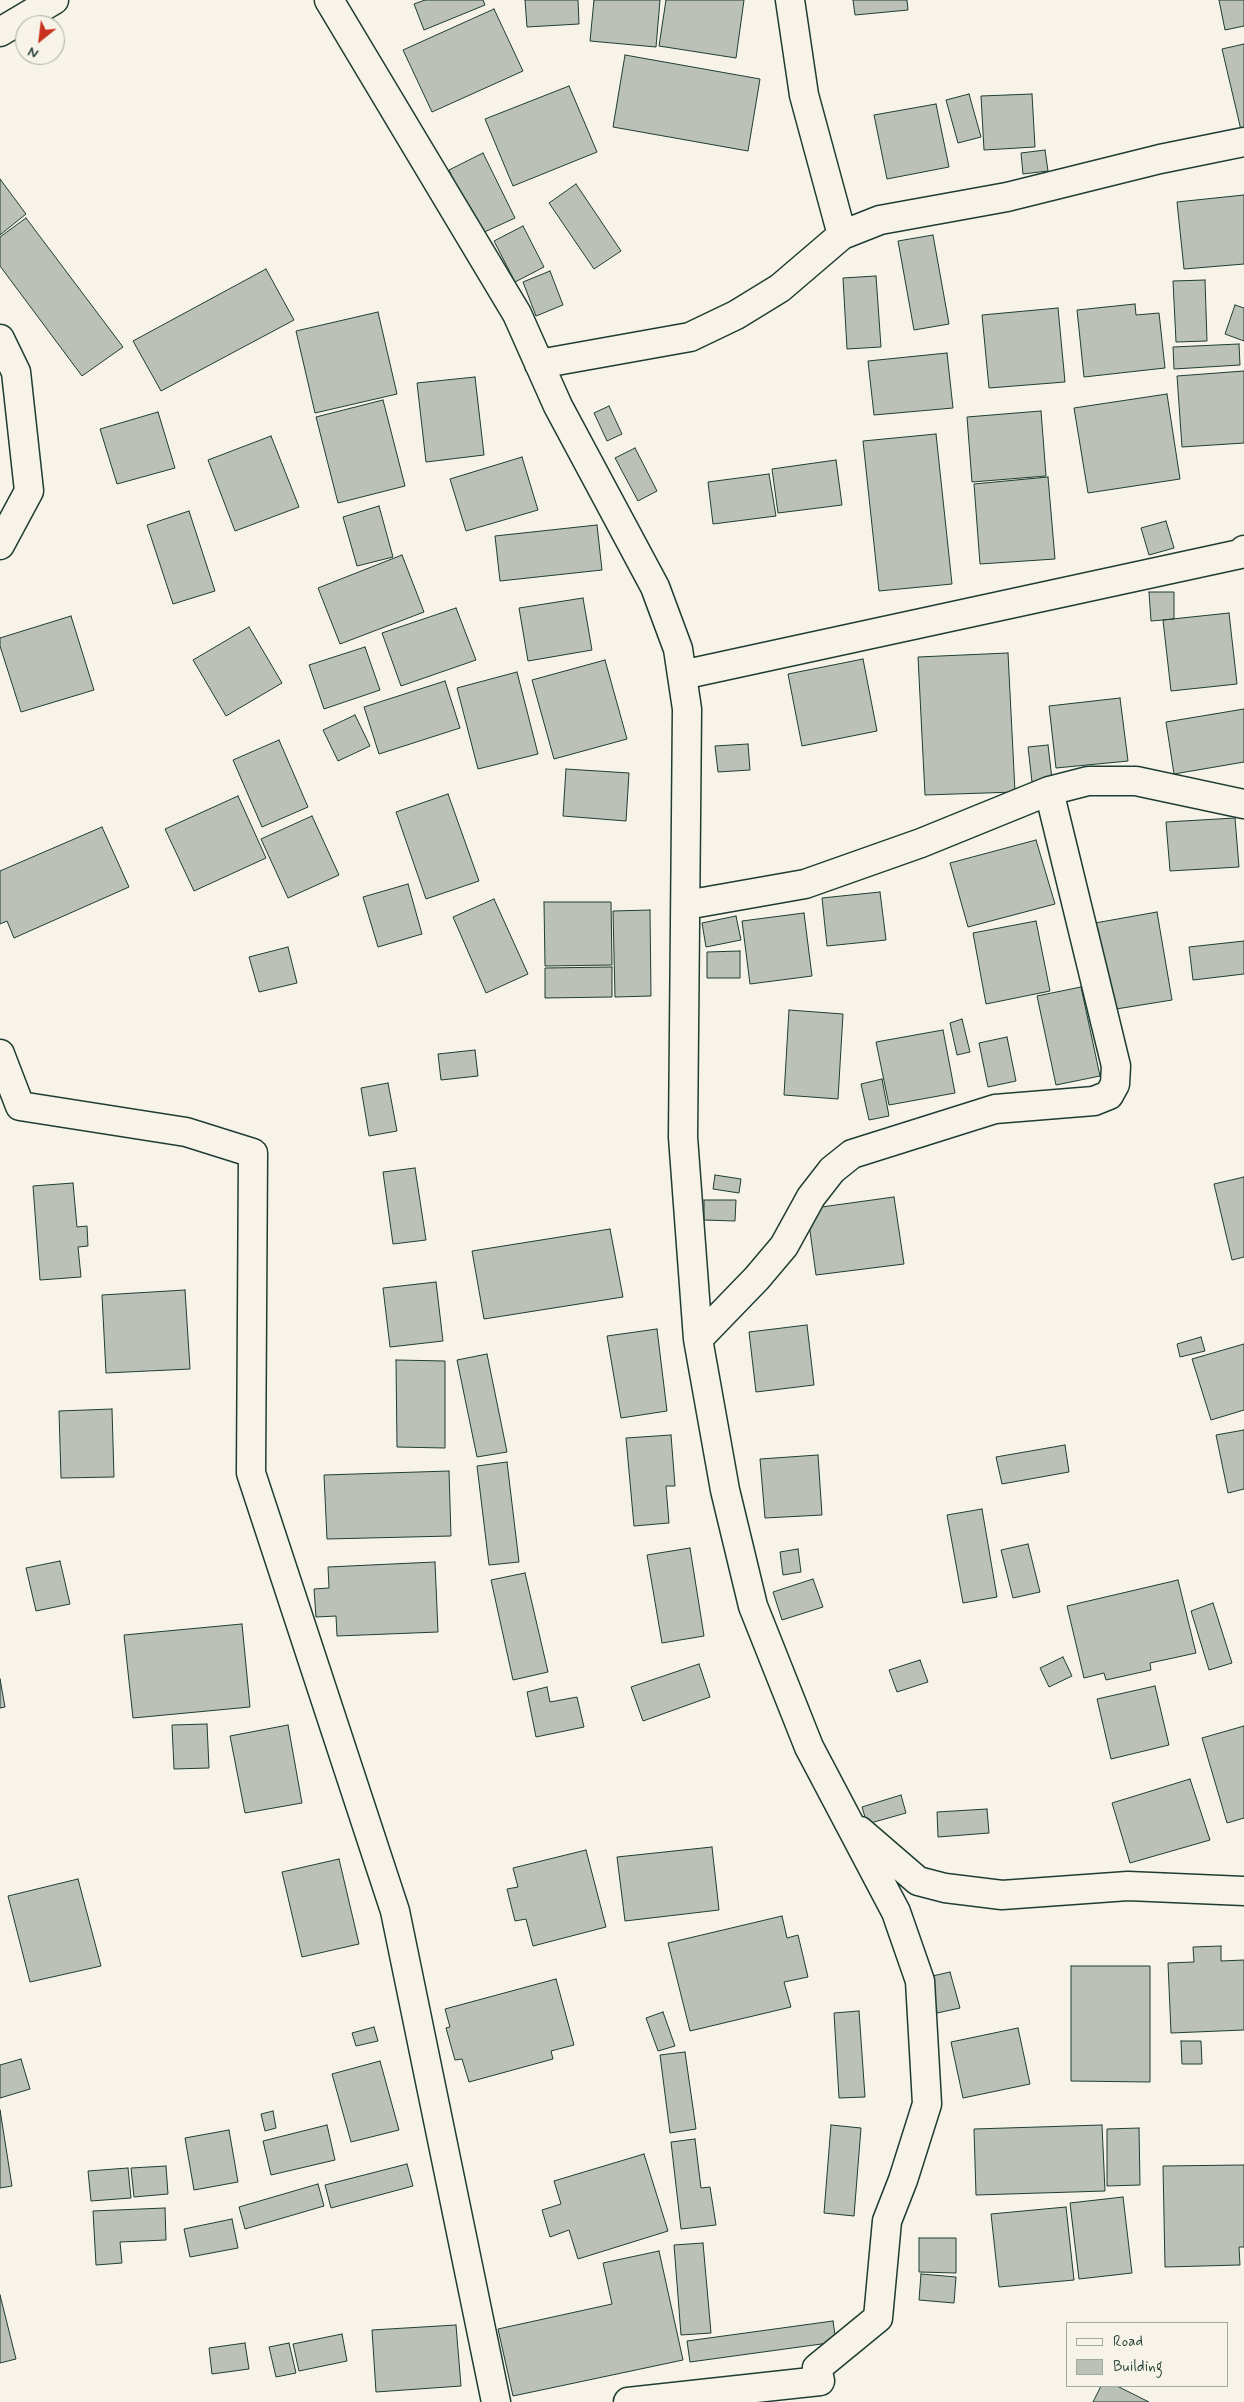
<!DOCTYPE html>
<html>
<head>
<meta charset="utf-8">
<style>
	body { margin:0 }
	#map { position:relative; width:1244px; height:2402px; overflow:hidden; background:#f7f3e8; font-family:Mynerve,sans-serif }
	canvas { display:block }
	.legend { position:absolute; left:1066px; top:2322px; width:162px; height:65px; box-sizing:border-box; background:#f7f3e8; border:1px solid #a1aaa0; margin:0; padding:6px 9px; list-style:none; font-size:15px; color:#1f3d34 }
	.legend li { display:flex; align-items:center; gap:10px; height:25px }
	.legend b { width:25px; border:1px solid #a1aaa0 }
	.north { position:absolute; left:15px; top:15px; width:50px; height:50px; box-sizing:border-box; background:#f7f3e8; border:1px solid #a1aaa0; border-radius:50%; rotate:209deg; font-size:14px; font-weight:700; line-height:20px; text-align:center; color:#1f3d34 }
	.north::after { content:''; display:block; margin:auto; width:18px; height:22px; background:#c8321e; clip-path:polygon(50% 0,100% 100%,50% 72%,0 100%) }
</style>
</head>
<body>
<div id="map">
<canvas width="1244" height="2402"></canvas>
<ul class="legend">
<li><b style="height:6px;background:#f7f3e8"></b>Road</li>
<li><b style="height:14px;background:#bbc1b6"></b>Building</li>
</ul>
<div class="north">N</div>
</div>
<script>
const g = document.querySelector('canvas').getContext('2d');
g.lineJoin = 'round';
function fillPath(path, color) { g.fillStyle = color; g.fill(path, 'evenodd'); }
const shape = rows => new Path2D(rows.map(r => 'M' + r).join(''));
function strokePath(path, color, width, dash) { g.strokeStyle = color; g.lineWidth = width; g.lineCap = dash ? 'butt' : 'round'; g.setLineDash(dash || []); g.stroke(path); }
const building = shape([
	[425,0,483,0,485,5,424,30,414,4,425,0],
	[525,0,578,0,579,24,527,27,525,0],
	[594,0,660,0,656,47,590,41,594,0],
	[666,0,744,0,736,58,659,46,666,0],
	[853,0,907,0,908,10,855,15,853,0],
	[1219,0,1244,0,1244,26,1225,30,1219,0],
	[494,9,523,71,432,112,403,50,494,9],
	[1244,44,1244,129,1241,130,1222,49,1244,44],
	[625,55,760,79,748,151,613,127,625,55],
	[569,86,597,152,513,186,485,119,569,86],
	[969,94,981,137,958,143,946,100,969,94],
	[1032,94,1035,147,984,150,981,96,1032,94],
	[936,104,949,167,887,179,874,115,936,104],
	[1045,150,1048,171,1023,174,1021,153,1045,150],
	[483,153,515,218,480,234,449,170,483,153],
	[0,179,26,214,0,235,0,179],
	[576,184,621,251,594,269,549,203,576,184],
	[1244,195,1244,264,1184,269,1177,202,1244,195],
	[26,218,123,347,82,376,0,266,0,237,26,218],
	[523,226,544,267,515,282,494,241,523,226],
	[933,235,949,324,914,330,898,241,933,235],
	[266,269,294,320,161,391,133,341,266,269],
	[550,271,563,305,536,316,523,282,550,271],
	[876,276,881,347,847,349,843,278,876,276],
	[1205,280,1207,341,1176,342,1173,281,1205,280],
	[1135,304,1136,315,1159,313,1165,368,1084,377,1077,310,1135,304],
	[1235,305,1244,308,1244,341,1225,334,1235,305],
	[1058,308,1065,382,989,388,982,315,1058,308],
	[378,312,397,394,315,413,296,331,378,312],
	[1239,344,1240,365,1174,369,1173,347,1239,344],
	[947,353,953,408,874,415,868,361,947,353],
	[1244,371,1244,443,1182,447,1177,376,1244,371],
	[475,377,484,455,426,462,417,383,475,377],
	[1167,394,1180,479,1088,493,1074,408,1167,394],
	[383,400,405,486,338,503,316,417,383,400],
	[609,406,622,434,607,441,594,413,609,406],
	[1041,411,1046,476,972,482,967,417,1041,411],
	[158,412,175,468,117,484,100,429,158,412],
	[936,434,952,584,879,591,863,441,936,434],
	[271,436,299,507,235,531,208,460,271,436],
	[635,448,657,491,638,501,615,458,635,448],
	[522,457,538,510,466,531,450,479,522,457],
	[836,460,842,505,778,513,772,469,836,460],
	[769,474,776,516,713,524,708,482,769,474],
	[1048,477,1055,559,980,564,974,484,1048,477],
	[379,506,393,557,357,566,343,517,379,506],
	[189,511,215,591,173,604,147,525,189,511],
	[1166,521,1174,548,1149,555,1141,528,1166,521],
	[597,525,602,570,500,581,495,536,597,525],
	[402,555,424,612,340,644,318,588,402,555],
	[1149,592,1174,592,1174,619,1151,621,1149,592],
	[583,598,592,650,528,661,519,608,583,598],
	[456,608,476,660,401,686,382,633,456,608],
	[1229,613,1237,684,1171,691,1163,620,1229,613],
	[71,616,94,690,21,712,0,646,0,638,71,616],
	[249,627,282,683,226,716,193,660,249,627],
	[365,647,380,690,324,709,309,665,365,647],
	[1008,653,1015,792,925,795,918,657,1008,653],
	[863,659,877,731,802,746,788,674,863,659],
	[605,660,627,739,554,759,532,680,605,660],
	[517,672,538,754,478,769,457,688,517,672],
	[445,681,460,728,379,754,364,707,445,681],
	[1120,698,1128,761,1056,768,1049,706,1120,698],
	[1244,709,1244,762,1174,774,1166,722,1244,709],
	[355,715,370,746,338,761,323,730,355,715],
	[279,740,308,807,262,827,233,760,279,740],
	[748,744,750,770,718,772,715,746,748,744],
	[1048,745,1052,779,1032,782,1028,747,1048,745],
	[566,769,629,773,626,821,563,816,566,769],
	[448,794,479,881,426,899,396,812,448,794],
	[238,796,266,858,194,891,165,829,238,796],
	[312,816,339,875,288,898,261,839,312,816],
	[1235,818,1239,867,1170,871,1166,822,1235,818],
	[102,827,129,887,14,938,7,921,0,924,0,871,102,827],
	[1036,840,1055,904,968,927,950,863,1036,840],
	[408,884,422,934,378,947,363,897,408,884],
	[880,892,886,940,827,946,822,898,880,892],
	[494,899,528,974,486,993,453,917,494,899],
	[544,902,611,902,612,965,545,966,544,902],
	[650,910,651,996,615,997,613,911,650,910],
	[1157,912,1172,1000,1110,1010,1095,923,1157,912],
	[804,913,812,976,750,984,742,921,804,913],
	[736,916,741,940,706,947,702,923,736,916],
	[1036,921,1050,991,986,1004,973,933,1036,921],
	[1244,941,1244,974,1193,980,1189,947,1244,941],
	[288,947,297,983,259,992,249,957,288,947],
	[740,951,740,978,707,978,707,952,740,951],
	[612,967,612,997,545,998,545,968,612,967],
	[1081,987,1100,1076,1056,1085,1037,996,1081,987],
	[789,1010,843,1014,838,1099,784,1095,789,1010],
	[962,1019,970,1052,957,1055,950,1023,962,1019],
	[943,1030,955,1093,889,1105,876,1042,943,1030],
	[1007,1037,1016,1081,988,1087,979,1043,1007,1037],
	[475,1050,478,1076,441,1080,438,1054,475,1050],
	[882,1079,889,1116,869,1120,861,1084,882,1079],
	[388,1083,397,1131,369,1136,361,1088,388,1083],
	[415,1168,426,1240,393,1244,383,1172,415,1168],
	[715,1175,741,1179,739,1193,713,1189,715,1175],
	[1244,1177,1244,1257,1232,1260,1214,1184,1244,1177],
	[73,1183,77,1227,87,1226,88,1246,78,1247,81,1277,40,1280,33,1186,73,1183],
	[894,1197,904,1264,816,1275,807,1209,894,1197],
	[704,1200,736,1200,735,1221,704,1220,704,1200],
	[610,1229,623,1297,484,1319,472,1251,610,1229],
	[436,1282,443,1341,390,1347,383,1288,436,1282],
	[185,1290,190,1369,106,1373,102,1295,185,1290],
	[807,1325,814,1385,756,1392,749,1332,807,1325],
	[657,1329,667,1411,621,1418,607,1336,657,1329],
	[1201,1337,1205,1351,1180,1357,1177,1344,1201,1337],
	[1244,1344,1244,1410,1211,1420,1192,1359,1244,1344],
	[487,1354,507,1452,477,1457,457,1360,487,1354],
	[396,1360,445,1361,445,1448,397,1447,396,1360],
	[112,1409,114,1477,61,1478,59,1411,112,1409],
	[1244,1430,1244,1489,1228,1493,1216,1435,1244,1430],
	[671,1435,675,1486,666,1486,669,1523,634,1526,626,1438,671,1435],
	[1065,1445,1069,1472,1002,1484,996,1457,1065,1445],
	[818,1455,822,1515,765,1518,760,1459,818,1455],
	[507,1462,519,1562,489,1565,477,1466,507,1462],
	[449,1471,451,1536,327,1539,324,1475,449,1471],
	[982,1509,997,1597,963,1603,947,1515,982,1509],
	[1028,1544,1040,1592,1013,1598,1001,1550,1028,1544],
	[690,1548,704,1636,662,1643,647,1555,690,1548],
	[798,1549,801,1572,783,1575,780,1552,798,1549],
	[60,1561,70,1604,36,1611,26,1568,60,1561],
	[435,1562,438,1632,337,1636,336,1616,316,1617,314,1589,329,1588,328,1567,435,1562],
	[525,1573,548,1672,513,1680,491,1580,525,1573],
	[813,1579,823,1607,782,1620,773,1592,813,1579],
	[1178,1580,1196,1653,1150,1663,1151,1670,1106,1680,1104,1673,1084,1678,1067,1606,1178,1580],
	[1213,1603,1232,1663,1209,1670,1191,1611,1213,1603],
	[242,1624,250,1707,133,1718,124,1635,242,1624],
	[1063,1657,1072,1676,1049,1687,1040,1668,1063,1657],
	[920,1660,928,1682,897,1692,889,1670,920,1660],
	[699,1664,710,1697,643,1721,631,1687,699,1664],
	[0,1679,5,1707,0,1708,0,1679],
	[1155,1686,1169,1745,1111,1759,1097,1699,1155,1686],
	[547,1687,550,1702,577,1697,584,1727,536,1737,527,1692,547,1687],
	[207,1724,209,1768,174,1769,172,1725,207,1724],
	[288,1725,302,1803,245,1813,230,1736,288,1725],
	[1244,1726,1244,1818,1227,1823,1202,1738,1244,1726],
	[1190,1779,1210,1840,1130,1863,1112,1803,1190,1779],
	[901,1795,906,1813,867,1824,862,1807,901,1795],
	[987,1809,989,1833,938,1837,937,1812,987,1809],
	[712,1847,719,1910,625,1921,617,1857,712,1847],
	[586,1850,606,1927,533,1946,526,1919,515,1921,507,1889,518,1887,513,1868,586,1850],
	[339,1859,359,1944,302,1957,282,1872,339,1859],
	[78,1879,101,1966,30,1982,8,1896,78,1879],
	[782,1916,787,1938,798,1935,808,1977,784,1982,791,2007,690,2031,668,1943,782,1916],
	[1221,1946,1221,1961,1244,1960,1244,2030,1171,2033,1168,1963,1194,1962,1193,1947,1221,1946],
	[1071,1966,1150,1966,1150,2082,1071,2081,1071,1966],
	[950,1972,960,2008,937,2013,928,1977,950,1972],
	[556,1979,574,2045,551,2051,553,2059,469,2082,462,2059,455,2060,446,2028,450,2027,445,2009,556,1979],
	[859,2011,865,2097,839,2098,834,2013,859,2011],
	[663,2012,675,2046,658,2051,646,2018,663,2012],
	[374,2027,378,2041,356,2046,352,2033,374,2027],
	[1018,2028,1030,2084,963,2098,951,2042,1018,2028],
	[1181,2041,1201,2041,1202,2064,1182,2064,1181,2041],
	[685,2052,696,2129,670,2133,660,2055,685,2052],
	[21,2059,30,2089,0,2098,0,2065,21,2059],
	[380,2061,399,2130,351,2142,332,2074,380,2061],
	[0,2110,12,2186,0,2188,0,2110],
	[273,2111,276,2128,265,2131,261,2114,273,2111],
	[327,2125,335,2160,271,2175,263,2141,327,2125],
	[831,2125,861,2128,854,2216,824,2213,831,2125],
	[1102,2125,1105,2191,976,2195,974,2129,1102,2125],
	[1139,2128,1140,2185,1107,2186,1107,2129,1139,2128],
	[229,2130,238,2182,194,2190,185,2138,229,2130],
	[695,2139,701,2188,710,2187,716,2225,681,2229,671,2142,695,2139],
	[644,2154,668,2231,578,2259,569,2230,550,2237,542,2210,561,2204,554,2181,644,2154],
	[407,2164,413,2186,331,2208,325,2185,407,2164],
	[1244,2165,1244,2247,1239,2247,1240,2265,1165,2267,1163,2166,1244,2165],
	[166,2166,168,2194,134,2197,131,2168,166,2166],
	[128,2168,131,2198,91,2201,88,2171,128,2168],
	[318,2184,324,2206,245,2229,239,2207,318,2184],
	[1123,2197,1132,2273,1079,2279,1070,2203,1123,2197],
	[1066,2207,1074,2280,999,2287,991,2214,1066,2207],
	[165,2208,166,2240,120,2242,122,2263,96,2265,93,2211,165,2208],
	[232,2219,238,2248,190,2257,184,2229,232,2219],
	[919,2238,956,2238,956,2273,919,2272,919,2238],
	[703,2243,711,2333,681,2335,674,2245,703,2243],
	[659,2251,683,2360,513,2396,498,2329,612,2304,603,2263,659,2251],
	[921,2274,956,2277,954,2303,919,2300,921,2274],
	[0,2295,16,2359,0,2363,0,2295],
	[833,2321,836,2342,690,2362,687,2341,833,2321],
	[456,2325,461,2386,376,2392,372,2330,456,2325],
	[342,2334,347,2361,299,2371,293,2344,342,2334],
	[245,2343,249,2369,212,2374,209,2348,245,2343],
	[289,2343,296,2373,276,2377,269,2347,289,2343],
	[1101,2386,1117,2386,1149,2402,1093,2402,1101,2386]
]);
fillPath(building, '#bbc1b6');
strokePath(building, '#1f3d34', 1);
const street = shape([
	[329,0,517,314,558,406,655,587,678,649,687,709,683,1137,698,1339,725,1490,753,1606,809,1747,896,1912,920,1981,927,2104,903,2180,887,2221,878,2318,817,2368,820,2381,628,2402],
	[790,0,804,95,842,235],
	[0,32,54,0],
	[0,339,16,372,29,491,0,545],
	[539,364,690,337,736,315,780,288,842,235,880,220,1007,197,1160,159,1244,142],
	[682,675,1240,554,1244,550],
	[686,905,805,884,921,843,1049,791,1088,781,1136,781,1244,804],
	[0,1054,20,1106,186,1132,253,1153,251,1473,395,1911,496,2402],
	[698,1339,757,1278,784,1246,811,1197,832,1170,852,1154,995,1109,1094,1101,1109,1095,1115,1084,1116,1066,1049,791],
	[860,1831,918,1881,945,1888,1002,1895,1128,1886,1244,1891]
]);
strokePath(street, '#1f3d34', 31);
strokePath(street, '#f7f3e8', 28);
</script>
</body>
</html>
